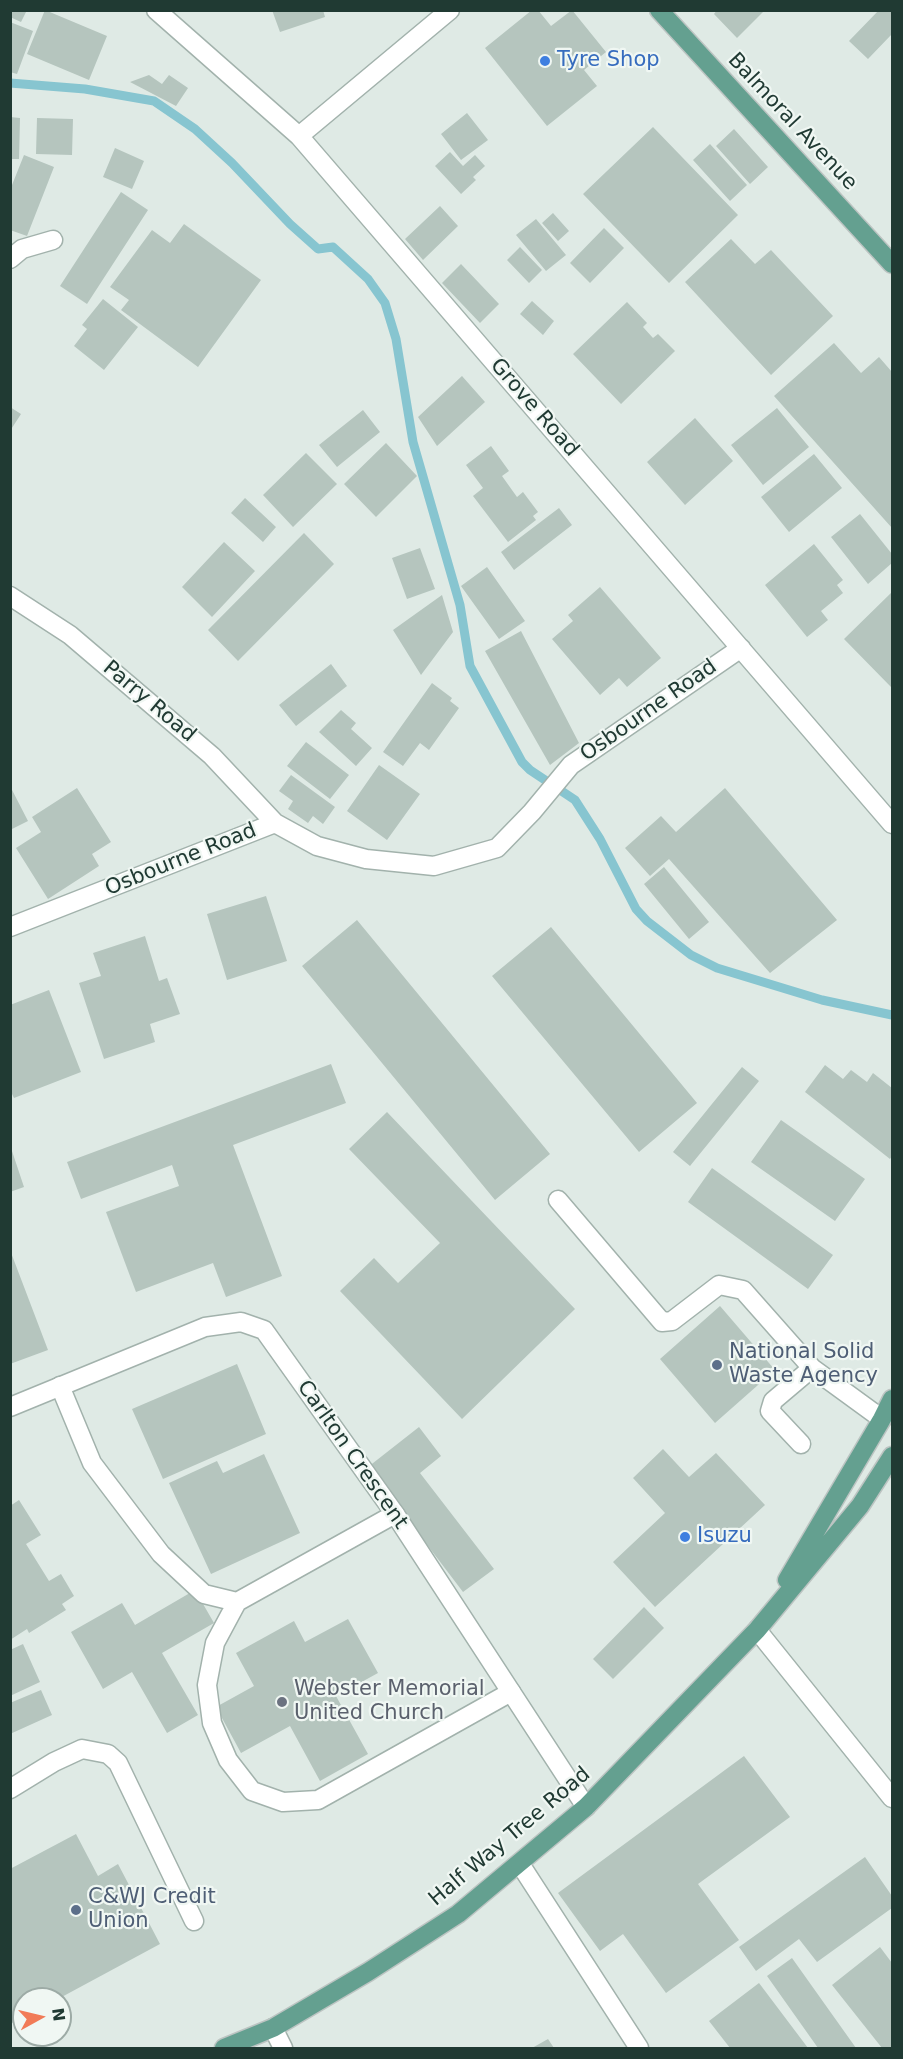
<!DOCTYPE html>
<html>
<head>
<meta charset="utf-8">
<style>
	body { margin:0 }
	#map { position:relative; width:903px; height:2059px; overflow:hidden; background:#dfeae5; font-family:"DejaVu Sans",sans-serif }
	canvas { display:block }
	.frame { position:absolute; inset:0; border:12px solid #203a33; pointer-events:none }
	.north { position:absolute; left:12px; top:1987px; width:60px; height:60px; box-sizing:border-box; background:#f0f7f3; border:2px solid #9daba6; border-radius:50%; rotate:82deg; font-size:16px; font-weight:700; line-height:24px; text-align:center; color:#203a33 }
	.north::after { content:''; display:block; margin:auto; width:21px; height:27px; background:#f17b57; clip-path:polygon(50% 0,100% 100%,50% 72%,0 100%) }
</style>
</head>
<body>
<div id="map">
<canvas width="903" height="2059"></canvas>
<div class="frame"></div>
<div class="north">N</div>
</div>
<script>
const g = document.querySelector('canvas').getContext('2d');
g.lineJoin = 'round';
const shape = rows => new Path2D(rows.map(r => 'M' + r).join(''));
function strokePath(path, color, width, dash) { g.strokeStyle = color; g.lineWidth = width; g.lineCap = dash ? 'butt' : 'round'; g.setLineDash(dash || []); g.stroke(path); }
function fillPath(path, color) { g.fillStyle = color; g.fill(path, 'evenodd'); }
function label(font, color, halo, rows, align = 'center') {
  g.font = font + ' "DejaVu Sans",sans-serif'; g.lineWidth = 4.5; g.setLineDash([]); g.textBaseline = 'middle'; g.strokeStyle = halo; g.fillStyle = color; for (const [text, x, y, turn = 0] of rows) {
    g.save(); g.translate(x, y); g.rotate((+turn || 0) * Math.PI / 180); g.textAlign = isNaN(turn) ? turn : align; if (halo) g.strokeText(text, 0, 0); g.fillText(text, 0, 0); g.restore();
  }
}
strokePath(shape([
	[10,83,85,89,154,101,195,129,232,163,290,224,318,249,333,247,368,279,385,303,396,339,413,442,460,605,470,666,522,762,530,770,575,800,600,839,636,909,647,921,691,955,717,968,822,1000,892,1015]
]), '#87c5d0', 9);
fillPath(shape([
	[10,10,27,10,21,22,10,17],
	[45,10,107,36,89,80,27,54],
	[272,10,323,10,325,17,280,32],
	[532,10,538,10,551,26,572,10,606,52,584,70,597,86,547,126,485,48],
	[717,10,765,10,737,38,714,14],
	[879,10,892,10,892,34,868,59,849,41],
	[10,22,33,31,17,74,10,72],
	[149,75,162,84,169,75,188,88,176,106,130,82],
	[467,113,488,140,461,160,441,134],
	[10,117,20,118,19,159,10,159],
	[37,118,73,119,72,155,36,154],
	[653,127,738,215,669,283,583,194],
	[734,129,768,167,750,184,716,146],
	[710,144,747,185,730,201,693,160],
	[115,148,144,161,132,189,103,177],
	[450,152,463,166,475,155,485,166,473,177,476,180,461,194,435,166],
	[24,155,54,167,27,236,10,230,10,190],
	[121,192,148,210,87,304,60,286],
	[440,206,458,226,423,260,405,239],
	[553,213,569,231,558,241,542,223],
	[536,219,566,255,546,271,516,235],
	[184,224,261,280,198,367,121,310,129,300,110,287,152,230,170,243],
	[604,228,624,248,590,283,570,263],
	[731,239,755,264,771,250,833,316,771,375,685,282],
	[520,247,542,270,529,283,507,260],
	[461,264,499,304,480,323,442,283],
	[103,299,138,327,104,370,74,346,87,329,82,325],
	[532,301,554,321,543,335,520,314],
	[627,302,647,323,643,327,653,338,658,334,675,351,621,404,573,354],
	[834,343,861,373,879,357,892,372,892,528,774,396],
	[462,376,485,402,437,446,418,417],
	[10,407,21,414,10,431],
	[777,408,809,447,763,485,731,445],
	[363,410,380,432,337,467,319,445],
	[695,418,733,461,685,505,647,462],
	[386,443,417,476,376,517,344,484],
	[491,446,509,471,502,476,517,497,523,492,538,512,533,516,536,520,508,542,473,496,483,488,466,465],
	[306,453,337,484,293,527,263,495],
	[814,454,842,488,789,532,761,497],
	[245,498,276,527,263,542,231,513],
	[559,508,572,525,514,570,501,552],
	[860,514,892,554,892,563,868,584,831,537],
	[304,533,334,564,238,661,208,630],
	[224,542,255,571,212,617,182,587],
	[814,544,843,580,837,585,843,593,821,611,828,620,807,637,765,585],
	[420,548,435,589,407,599,392,558],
	[487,567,525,621,499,639,461,586],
	[600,587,661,658,627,687,619,678,600,695,552,639,573,621,568,615],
	[892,592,892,685,891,687,844,639],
	[442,595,453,632,421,675,393,630],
	[521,631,579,743,550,765,485,651],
	[331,664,347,686,296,726,279,705],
	[432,683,452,698,450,701,459,708,429,750,420,743,403,766,383,752],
	[341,710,356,723,351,729,372,748,356,766,319,732],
	[306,742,349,775,330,799,287,766],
	[379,765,420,794,387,840,347,811],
	[291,775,335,807,323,824,313,816,308,823,288,809,293,801,279,791],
	[10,786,28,821,10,830],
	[77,788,111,842,92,854,99,866,48,899,16,848,41,832,32,817],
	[725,788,837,920,770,973,669,859,650,876,625,848,661,816,676,832],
	[664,867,709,922,689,939,644,884],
	[266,896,287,961,227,980,207,914],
	[357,920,550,1154,495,1200,302,966],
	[551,927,697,1103,639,1152,492,976],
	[145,936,159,981,167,978,180,1014,150,1024,155,1042,104,1059,79,983,101,976,93,953],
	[49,990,81,1072,14,1098,10,1090,10,1005],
	[331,1064,346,1103,233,1145,282,1276,226,1297,213,1263,136,1292,106,1212,179,1186,172,1165,81,1199,67,1162],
	[825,1065,843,1079,851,1070,867,1082,873,1073,892,1088,892,1156,890,1159,805,1092],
	[742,1067,759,1081,690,1166,673,1152],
	[387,1112,575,1309,462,1419,340,1291,374,1258,398,1283,440,1243,349,1149],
	[781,1120,865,1179,835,1221,751,1162],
	[11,1148,24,1187,10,1192,10,1149],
	[712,1168,833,1255,808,1289,688,1202],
	[10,1250,48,1350,10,1364],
	[720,1306,775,1370,715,1423,660,1359],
	[237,1364,266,1434,163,1479,132,1409],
	[419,1427,441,1456,420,1473,494,1569,463,1592,368,1467],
	[663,1449,689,1477,716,1453,765,1505,655,1607,613,1562,665,1513,633,1478],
	[264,1454,300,1533,211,1574,169,1483,217,1461,223,1473],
	[19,1500,41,1535,26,1544,49,1581,61,1574,74,1596,62,1604,66,1610,29,1633,27,1629,10,1640,10,1506],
	[195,1590,214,1623,162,1653,198,1715,167,1733,132,1672,103,1689,71,1632,122,1603,135,1625],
	[644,1607,664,1628,613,1679,593,1659],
	[348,1619,378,1673,336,1696,368,1754,320,1781,290,1726,241,1753,216,1707,254,1686,236,1653,294,1621,305,1642],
	[23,1644,40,1682,10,1696,10,1650],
	[41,1690,52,1715,10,1734,10,1703],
	[744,1756,790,1817,698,1884,739,1940,666,1993,623,1934,600,1951,558,1893],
	[76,1834,98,1876,118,1864,160,1944,58,1999,24,1999,24,2017,10,2024,10,1869],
	[865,1857,892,1896,892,1908,817,1962,799,1939,756,1971,739,1947],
	[880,1947,892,1963,892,2048,882,2048,832,1985],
	[792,1958,856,2048,818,2048,767,1976],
	[759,1983,808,2048,730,2048,709,2021],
	[548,2039,554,2048,532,2048]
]), '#b5c5be');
const service = shape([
	[10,259,22,249,53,240],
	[558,1200,662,1322,672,1321,719,1285,743,1290,812,1368,882,1419],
	[60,1386,92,1463,161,1554,204,1594,237,1602],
	[801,1444,770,1411,773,1401,812,1368],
	[395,1514,237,1602,215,1643,207,1685,212,1723,228,1760,252,1791,283,1802,318,1800,511,1692],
	[10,1789,54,1762,82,1749,108,1754,118,1763,194,1921],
	[273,2028,283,2048]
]);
const minor = shape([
	[156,10,299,136,892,824],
	[299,136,450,10],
	[10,596,70,635,212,756,275,823,317,846,366,859,434,866,497,848,532,812,571,765,741,648],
	[10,927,275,823],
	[10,1407,205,1327,241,1322,264,1330,395,1514,586,1807],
	[520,1864,639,2048]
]);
const tertiary = shape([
	[757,1630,892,1798]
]);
const primary = shape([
	[659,10,892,264],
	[787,1580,882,1419,892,1399],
	[224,2048,273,2028,368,1972,458,1914,586,1807,757,1630,860,1506,892,1456]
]);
strokePath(service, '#a2b2ac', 21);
strokePath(minor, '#a2b2ac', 21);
strokePath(tertiary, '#a2b2ac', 21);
strokePath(primary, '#bcc4c2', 21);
strokePath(service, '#fff', 18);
strokePath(minor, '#fff', 18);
strokePath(tertiary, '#fff', 18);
strokePath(primary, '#64a090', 18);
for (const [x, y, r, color] of [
	[545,61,6,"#3f7fe0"],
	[717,1365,6,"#5c6f8a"],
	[685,1537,6,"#3f7fe0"],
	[282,1702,6,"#6b7280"],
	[76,1910,6,"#5c6f8a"]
]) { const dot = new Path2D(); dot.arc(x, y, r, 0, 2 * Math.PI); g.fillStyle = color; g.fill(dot); strokePath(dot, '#f0f7f3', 2); }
label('21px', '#366cbe', '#f0f7f3', [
	["Tyre Shop",557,61],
	["Isuzu",697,1537]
], 'left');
label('21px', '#203a33', '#f0f7f3', [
	["Balmoral Avenue",792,122,47],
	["Grove Road",534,408,49],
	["Parry Road",149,702,40],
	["Osbourne Road",649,711,-35],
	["Osbourne Road",181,860,-22],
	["Carlton Crescent",352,1455,55],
	["Half Way Tree Road",510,1837,-40]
]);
label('21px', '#4e5e75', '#f0f7f3', [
	["National Solid",729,1353],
	["Waste Agency",729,1377],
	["C&WJ Credit",88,1898],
	["Union",88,1922]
], 'left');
label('21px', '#5b616d', '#f0f7f3', [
	["Webster Memorial",294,1690],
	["United Church",294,1714]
], 'left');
</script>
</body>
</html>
